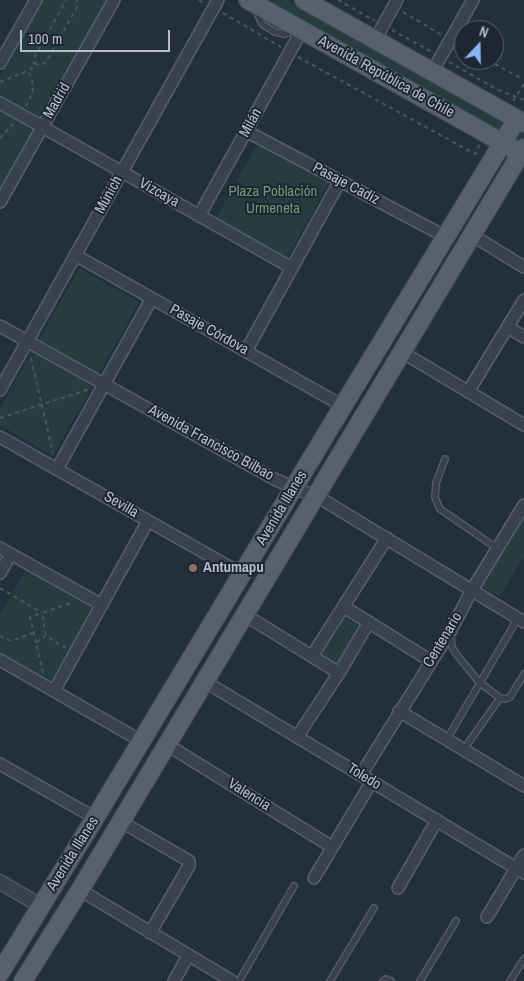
<!DOCTYPE html>
<html>
<head>
<meta charset="utf-8">
<style>
	body { margin:0 }
	#map { position:relative; width:524px; height:981px; overflow:hidden; background:#242f3e; font-family:"Archivo Narrow",sans-serif }
	canvas { display:block }
	.north { position:absolute; left:454px; top:20px; width:50px; height:50px; box-sizing:border-box; background:#1d2633; border:1px solid #59626f; border-radius:50%; rotate:21deg; font-size:14px; font-weight:700; line-height:20px; text-align:center; color:#b4bcc9 }
	.north::after { content:''; display:block; margin:auto; width:18px; height:22px; background:#8ab4f8; clip-path:polygon(50% 0,100% 100%,50% 72%,0 100%) }
	.scale { position:absolute; left:20px; top:30px; width:150px; height:22px; box-sizing:border-box; border:2px solid #b4bcc9; border-top:0; padding-left:6px; font-size:15px; line-height:18px; white-space:nowrap; color:#b4bcc9; -webkit-text-stroke:4px #1d2633; paint-order:stroke }
</style>
</head>
<body>
<div id="map">
<canvas width="524" height="981"></canvas>
<div class="north">N</div>
<div class="scale">100 m</div>
</div>
<script>
const g = document.querySelector('canvas').getContext('2d');
g.lineJoin = 'round';
function fillPath(path, color) { g.fillStyle = color; g.fill(path, 'evenodd'); }
const shape = rows => new Path2D(rows.map(r => 'M' + r).join(''));
function strokePath(path, color, width, dash) { g.strokeStyle = color; g.lineWidth = width; g.lineCap = dash ? 'butt' : 'round'; g.setLineDash(dash || []); g.stroke(path); }
function label(font, color, halo, rows, align = 'center') {
  g.font = font + ' "Archivo Narrow",sans-serif'; g.lineWidth = 4; g.setLineDash([]); g.textBaseline = 'middle'; g.strokeStyle = halo; g.fillStyle = color; for (const [text, x, y, turn = 0] of rows) {
    g.save(); g.translate(x, y); g.rotate((+turn || 0) * Math.PI / 180); g.textAlign = isNaN(turn) ? turn : align; if (halo) g.strokeText(text, 0, 0); g.fillText(text, 0, 0); g.restore();
  }
}
fillPath(shape([
	[42,0,108,0,0,192,0,75],
	[258,0,288,0,433,79,524,130,524,148],
	[258,143,329,183,287,258,216,218],
	[79,268,139,302,53,456,0,425,0,408],
	[524,511,524,557,500,596,479,586],
	[28,566,95,605,50,682,0,653,0,615],
	[339,613,363,628,335,675,311,660]
]), '#263c3f');
const service = shape([
	[255,8,262,24,275,32,284,34,294,31],
	[445,459,436,483,435,497,440,509,498,549],
	[451,635,452,647,457,655,479,682,500,698],
	[447,739,518,618],
	[464,749,500,698,506,699,510,697,524,674],
	[239,981,294,886],
	[330,981,374,908],
	[383,981,386,979,391,981],
	[420,981,456,921],
	[510,981,524,959]
]);
const minor = shape([
	[375,40,397,0],
	[0,63,36,0],
	[432,72,473,0],
	[0,103,292,268],
	[246,131,446,237],
	[0,202,114,0],
	[199,216,302,30],
	[472,235,524,267],
	[75,255,343,406],
	[0,326,274,479,323,500,524,622],
	[508,327,524,337],
	[246,351,340,181],
	[402,352,524,425],
	[0,390,218,0],
	[468,392,524,300],
	[0,437,242,574],
	[57,469,152,298],
	[0,548,102,605],
	[0,573,11,554],
	[344,607,431,661],
	[245,615,339,673],
	[312,656,387,538],
	[0,660,141,741],
	[204,681,524,873],
	[54,691,148,521],
	[399,711,524,786],
	[297,737,339,673,369,622],
	[166,744,332,847],
	[0,764,95,818],
	[361,775,451,630,472,590,524,505],
	[120,821,189,861,189,866,150,933],
	[314,878,372,781],
	[398,888,437,820],
	[80,890,232,981],
	[487,917,524,855],
	[174,981,188,956]
]);
const tertiary = shape([
	[0,882,41,906]
]);
const primary = shape([
	[248,0,512,148],
	[304,0,524,123],
	[0,973,95,818,343,406,517,119],
	[23,981,80,890,524,148]
]);
strokePath(service, '#565f6c', 8);
strokePath(minor, '#565f6c', 14);
strokePath(tertiary, '#565f6c', 16);
strokePath(primary, '#414a57', 20);
strokePath(shape([
	[199,0,205,4],
	[338,0,375,21],
	[403,12,442,35],
	[223,13,281,47],
	[392,30,432,52],
	[298,57,475,154,480,144],
	[488,60,520,78],
	[449,62,496,89,524,100],
	[36,64,34,63,35,56,66,0],
	[0,82,28,71,37,64,40,66,46,62,77,7,77,0],
	[513,101,524,84],
	[26,106,33,92,32,79,28,71],
	[0,138,15,122],
	[31,358,53,453],
	[0,418,90,389],
	[0,588,42,613],
	[0,636,11,641,33,633],
	[36,643,30,617,42,613],
	[66,648,46,636,42,613,73,602],
	[43,673,36,643,45,636]
]), '#44595c', 2, [4, 4]);
strokePath(service, '#38414e', 5.5);
strokePath(minor, '#38414e', 11);
strokePath(tertiary, '#38414e', 14);
strokePath(primary, '#56606e', 18);
for (const [x, y, r, color] of [
	[193,568,5,"#8d6e63"]
]) { const dot = new Path2D(); dot.arc(x, y, r, 0, 2 * Math.PI); g.fillStyle = color; g.fill(dot); strokePath(dot, '#1d2633', 2); }
label('15px', '#b4bcc9', '#1d2633', [
	["Avenida República de Chile",386,77,29],
	["Madrid",57,101,-60],
	["Milán",251,123,-61],
	["Pasaje Cadiz",346,184,28],
	["Vizcaya",159,193,29],
	["Múnich",109,195,-61],
	["Pasaje Córdova",209,330,29],
	["Avenida Francisco Bilbao",211,443,29],
	["Sevilla",121,505,30],
	["Avenida Illanes",282,508,-59],
	["Centenario",443,640,-59],
	["Toledo",364,777,31],
	["Valencia",249,795,32],
	["Avenida Illanes",73,854,-58]
]);
label('15px', '#6b9a76', '#1d2633', [
	["Plaza Población",273,192],
	["Urmeneta",273,209]
]);
label('bold 15px', '#b4bcc9', '#1d2633', [
	["Antumapu",203,568]
], 'left');
</script>
</body>
</html>
